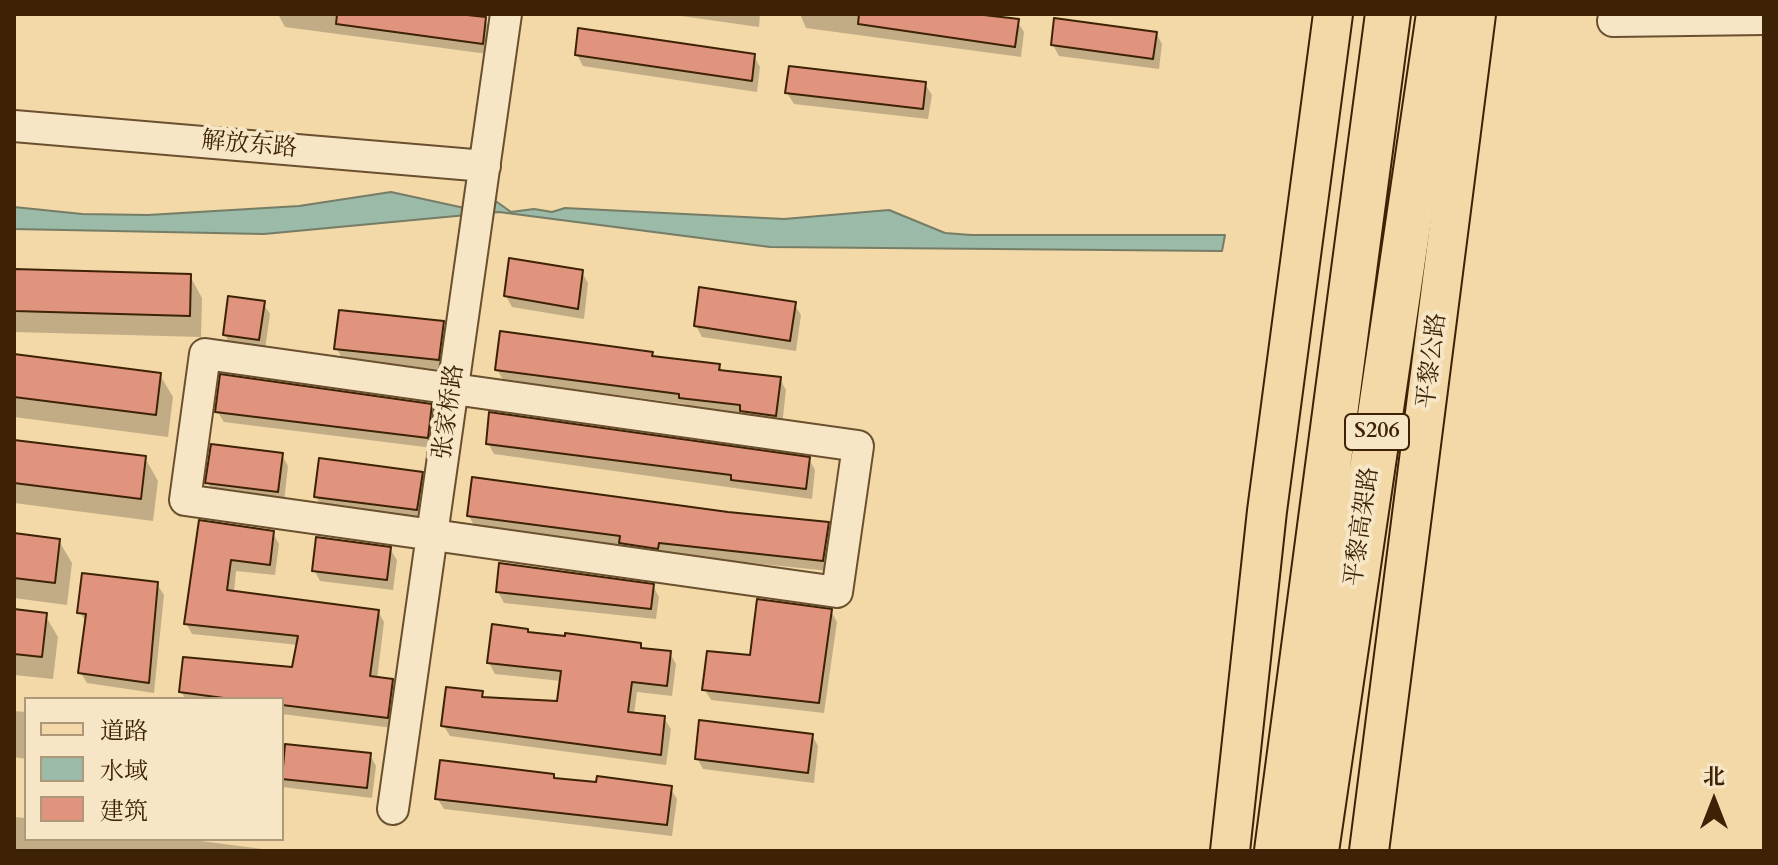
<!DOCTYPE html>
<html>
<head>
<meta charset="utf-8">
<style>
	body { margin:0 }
	#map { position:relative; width:1778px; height:865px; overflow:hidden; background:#f3d8a8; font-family:Cardo,"Noto Serif SC",serif }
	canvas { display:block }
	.frame { position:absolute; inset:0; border:16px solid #3d2205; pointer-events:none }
	.legend { position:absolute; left:24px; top:697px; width:260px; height:144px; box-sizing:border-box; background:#f7e6c6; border:2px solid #ad9879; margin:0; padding:10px 14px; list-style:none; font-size:24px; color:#3d2205 }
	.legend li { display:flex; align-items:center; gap:16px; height:40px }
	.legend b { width:40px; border:2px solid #ad9879 }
	.north { position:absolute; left:1674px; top:761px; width:80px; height:80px; -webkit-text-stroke:6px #f7e6c6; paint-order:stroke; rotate:0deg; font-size:22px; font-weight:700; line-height:32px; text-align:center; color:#3d2205 }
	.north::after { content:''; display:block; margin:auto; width:28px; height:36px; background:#3d2205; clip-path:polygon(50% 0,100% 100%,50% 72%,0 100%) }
</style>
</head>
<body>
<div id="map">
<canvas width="1778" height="865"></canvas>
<div class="frame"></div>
<ul class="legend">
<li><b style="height:10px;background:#f3d8a8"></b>道路</li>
<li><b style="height:22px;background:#9bbaa7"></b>水域</li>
<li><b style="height:22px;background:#e0947e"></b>建筑</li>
</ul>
<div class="north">北</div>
</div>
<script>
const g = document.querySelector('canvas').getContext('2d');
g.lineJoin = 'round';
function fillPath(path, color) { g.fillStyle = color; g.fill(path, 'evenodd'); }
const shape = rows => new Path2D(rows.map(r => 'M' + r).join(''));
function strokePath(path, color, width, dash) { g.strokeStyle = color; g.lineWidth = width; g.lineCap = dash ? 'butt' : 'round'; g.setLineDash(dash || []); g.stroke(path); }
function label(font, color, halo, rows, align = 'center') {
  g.font = font + ' Cardo,"Noto Serif SC",serif'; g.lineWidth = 8; g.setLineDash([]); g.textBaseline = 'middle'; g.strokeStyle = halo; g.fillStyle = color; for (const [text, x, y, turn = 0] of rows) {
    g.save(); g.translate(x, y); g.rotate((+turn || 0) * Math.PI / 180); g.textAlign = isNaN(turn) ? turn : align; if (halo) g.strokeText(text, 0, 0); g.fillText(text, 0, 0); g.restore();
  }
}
const water = shape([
	[391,192,469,209,497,202,511,212,534,209,552,212,565,208,784,219,889,210,945,233,971,235,1225,235,1222,251,770,247,499,212,264,234,14,229,14,207,82,214,148,215,299,206,391,192]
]);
fillPath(water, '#9bbaa7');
strokePath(water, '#757d66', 2);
fillPath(shape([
	[278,14,446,14,484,19,491,30,488,54,285,27],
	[667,14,760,14,759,27],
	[800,14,963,14,1017,21,1024,32,1021,57,806,28],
	[1156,33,1162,44,1159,69,1059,56,1053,45],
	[577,55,754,56,760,67,757,92,583,66],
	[925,84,932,95,928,119,794,104,787,93],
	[14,271,190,276,202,298,201,337,14,332],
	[582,272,588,283,584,319,512,307,506,296],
	[263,303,270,314,265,350,231,346,225,335],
	[794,304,801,315,796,351,702,337,696,326],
	[443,323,449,334,444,370,343,360,337,349],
	[651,354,654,359,719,365,723,372,780,379,786,390,782,426,687,409,685,404,503,380,497,369],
	[14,356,160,375,173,397,168,437,14,417],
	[431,406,437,417,433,448,224,422,217,411],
	[14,442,145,458,158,481,153,521,14,503],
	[488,443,809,459,815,470,812,499,494,454],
	[282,455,288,466,284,502,214,494,208,483],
	[422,473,428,484,423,521,323,508,316,497],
	[727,514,828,524,834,534,829,571,665,554,628,554,623,546,475,527,469,516],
	[201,522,273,533,279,544,275,575,236,571,234,593,378,611,384,622,377,679,392,681,398,692,393,728,282,714,282,699,186,699,181,692,296,669,299,645,192,634,186,623],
	[14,535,59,541,72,563,67,605,14,598],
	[390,549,397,560,393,590,320,581,314,570],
	[157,584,164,595,154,693,87,683,80,672,87,624,80,612],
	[653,586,659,597,656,619,504,603,498,592],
	[14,611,45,615,58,637,53,679,14,675],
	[831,611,837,622,824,713,711,700,705,690],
	[529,634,640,645,644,650,670,653,676,664,672,696,637,692,634,714,664,718,671,729,666,765,450,736,443,725,481,693,485,699,559,703,561,681,495,674,489,663],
	[14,711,26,712,26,759,14,757],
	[812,735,818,746,814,783,703,769,697,758],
	[282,745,370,755,376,766,372,798,282,787],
	[553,776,555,780,670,788,677,799,672,836,444,809,437,798],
	[14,817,26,818,26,839,185,839,278,851,14,851]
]), '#0003');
const building = shape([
	[337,14,458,14,486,17,483,44,336,24,337,14],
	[859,14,975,14,1019,19,1015,47,858,24,859,14],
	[1054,18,1157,32,1153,59,1051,45,1054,18],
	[578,28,755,54,752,81,575,55,578,28],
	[789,66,926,82,923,109,785,93,789,66],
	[509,258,583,270,578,309,504,296,509,258],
	[14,269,191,274,190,316,14,311,14,269],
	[699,287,796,302,790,341,694,326,699,287],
	[228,296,265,301,259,340,223,335,228,296],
	[339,310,444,321,439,360,334,349,339,310],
	[500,331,653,352,652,356,720,364,719,370,781,377,776,416,740,411,740,405,679,398,679,394,495,370,500,331],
	[14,354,161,373,156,415,14,397,14,354],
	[220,374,432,404,428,438,215,412,220,374],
	[489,412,810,457,806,489,731,480,731,475,486,444,489,412],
	[14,440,146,456,141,499,14,483,14,440],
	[211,444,283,453,278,492,205,483,211,444],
	[319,458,423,472,417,510,314,497,319,458],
	[472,477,728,512,829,522,823,561,659,543,658,549,619,543,620,536,467,516,472,477],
	[199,520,274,531,270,565,231,560,227,590,379,610,370,676,393,679,388,718,282,705,282,699,231,699,179,692,183,657,292,667,298,636,184,624,199,520],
	[14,533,60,539,55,583,14,578,14,533],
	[316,537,391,547,387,580,312,571,316,537],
	[499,563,654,584,651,609,496,592,499,563],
	[82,573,158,582,149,683,78,673,86,614,77,613,82,573],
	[757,599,832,609,819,703,702,690,707,651,750,655,757,599],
	[14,609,47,613,42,657,14,654,14,609],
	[492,624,528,629,528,632,565,636,565,633,641,643,641,648,671,651,667,686,632,682,628,712,665,716,661,755,441,726,446,687,483,691,482,697,557,701,561,671,487,663,492,624],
	[699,720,813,734,808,773,695,759,699,720],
	[285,744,371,753,367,788,282,779,285,744],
	[440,760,554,774,554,778,596,782,597,776,672,786,667,825,435,799,440,760]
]);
fillPath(building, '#e0947e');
strokePath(building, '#3d2205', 2);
const minor = shape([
	[1613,21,1764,19],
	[14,126,485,166],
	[205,354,858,446,837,592,185,500,205,354],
	[393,809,506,14]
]);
const major = shape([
	[1230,851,1267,511,1333,14],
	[1369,851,1476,14]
]);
const highway = shape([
	[1277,851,1388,14],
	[1316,851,1439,14]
]);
strokePath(minor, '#6a502e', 34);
strokePath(major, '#3d2205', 42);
strokePath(highway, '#3d2205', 48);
strokePath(minor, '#f7e6c6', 30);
strokePath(major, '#f3d8a8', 38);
strokePath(highway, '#f3d8a8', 44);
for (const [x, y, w] of [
	[1377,432,64]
]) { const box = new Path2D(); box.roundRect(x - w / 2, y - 18, w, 36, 6); g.fillStyle = '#f7e6c6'; g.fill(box); strokePath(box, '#3d2205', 2); }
label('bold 22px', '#3d2205', null, [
	["S206",1377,432]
]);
label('24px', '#3d2205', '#f7e6c6', [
	["解放东路",249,146,5],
	["平黎公路",1433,361,-83],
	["张家桥路",450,412,-82],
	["平黎高架路",1363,527,-82]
]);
</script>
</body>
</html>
